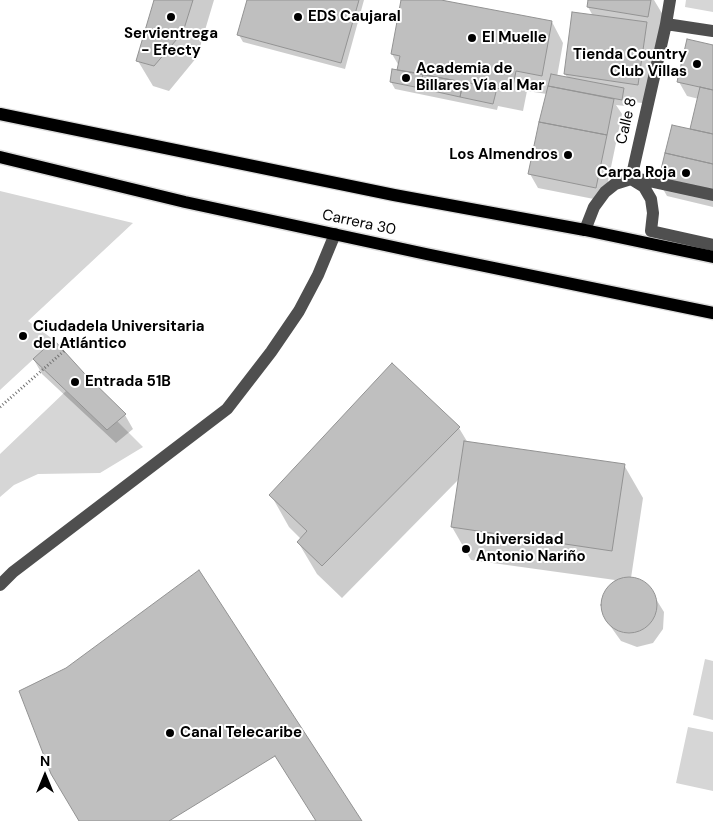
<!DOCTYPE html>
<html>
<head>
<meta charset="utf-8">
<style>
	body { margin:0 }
	#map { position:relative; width:713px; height:821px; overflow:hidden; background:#fff; font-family:"DM Sans",sans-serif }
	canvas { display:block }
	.north { position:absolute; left:20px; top:751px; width:50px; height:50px; -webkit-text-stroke:4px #fff; paint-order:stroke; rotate:0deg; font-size:14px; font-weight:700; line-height:20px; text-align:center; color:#000 }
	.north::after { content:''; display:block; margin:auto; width:18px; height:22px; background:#000; clip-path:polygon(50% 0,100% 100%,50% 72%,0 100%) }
</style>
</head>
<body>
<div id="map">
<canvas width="713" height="821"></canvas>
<div class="north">N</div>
</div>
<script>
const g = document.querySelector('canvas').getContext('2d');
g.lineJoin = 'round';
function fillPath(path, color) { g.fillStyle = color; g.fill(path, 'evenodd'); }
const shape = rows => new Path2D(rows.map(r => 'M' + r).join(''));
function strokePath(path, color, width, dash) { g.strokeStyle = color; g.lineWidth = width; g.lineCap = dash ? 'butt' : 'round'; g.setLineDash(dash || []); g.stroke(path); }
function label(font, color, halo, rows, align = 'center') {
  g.font = font + ' "DM Sans",sans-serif'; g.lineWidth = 4; g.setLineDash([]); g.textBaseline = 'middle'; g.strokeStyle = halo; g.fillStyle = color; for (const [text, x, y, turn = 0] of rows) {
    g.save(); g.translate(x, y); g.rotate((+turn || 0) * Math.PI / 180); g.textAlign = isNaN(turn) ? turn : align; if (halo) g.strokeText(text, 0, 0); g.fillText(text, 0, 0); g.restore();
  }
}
fillPath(shape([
	[686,0,713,0,713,12,685,7],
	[0,191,133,223,28,321,54,340,0,390],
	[66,391,107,430,117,421,143,447,100,473,38,474,14,485,0,497,0,454],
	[705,659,713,661,713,720,693,715],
	[688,727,713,732,713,791,676,783]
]), '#d6d6d6');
fillPath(shape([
	[155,0,214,0,197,57,169,91,153,86,138,61],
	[248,0,364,0,345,69,243,42,239,35],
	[402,0,434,0,552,22,563,43,557,77,568,79,565,74,593,16,588,7,589,0,654,0,666,20,650,104,626,101,625,106,616,105,622,114,604,201,538,188,530,174,547,94,527,91,523,111,498,106,497,110,395,89,391,82,398,71,399,66,392,54],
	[713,46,713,207,667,196,659,182,691,130,699,99,687,96,679,82],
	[34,360,83,374,125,415,133,429,116,443,42,374],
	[459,428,468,443,624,465,643,498,631,578,646,583,664,612,663,629,653,643,637,647,621,641,611,627,602,612,603,596,615,580,471,560,452,527,459,479,342,598,317,574,298,542,301,539,289,527,271,495]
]), '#0003');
const building = shape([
	[154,0,193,0,183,32,154,66,136,61,154,0],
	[247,0,359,0,341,63,237,35,247,0],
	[401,0,441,0,552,21,542,76,516,71,512,91,397,70,400,56,391,54,401,0],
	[588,0,651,0,648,17,587,7,588,0],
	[572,12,647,22,638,85,564,74,572,12],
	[687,39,713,45,713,90,677,82,687,39],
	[392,69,423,74,420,88,390,82,392,69],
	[423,74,436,77,433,91,420,88,423,74],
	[551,74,624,88,622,100,548,86,551,74],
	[436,77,463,82,460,97,433,91,436,77],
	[463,82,497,88,493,104,460,97,463,82],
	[548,86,614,99,607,135,539,122,548,86],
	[700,87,713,90,713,134,690,129,700,87],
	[539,122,607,135,596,188,528,174,539,122],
	[672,125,713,134,713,164,665,153,672,125],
	[665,153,713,164,713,195,658,182,665,153],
	[54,340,84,373,126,414,107,430,33,359,54,340],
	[392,363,460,427,322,566,297,542,307,531,269,495,392,363],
	[464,441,625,464,612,551,451,527,464,441],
	[199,570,362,821,79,821,51,774,19,691,66,668,199,570],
	'601 605a28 28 0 1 1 56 0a28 28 0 1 1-56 0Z',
	[275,756,316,821,169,821,275,756]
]);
fillPath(building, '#bfbfbf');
strokePath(building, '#939393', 1);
const major = shape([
	[0,114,394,195,585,230,713,257],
	[0,157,185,202,426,254,713,313]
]);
strokePath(major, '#dbdbdb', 15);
strokePath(shape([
	[0,407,64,351]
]), '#717171', 3, [1, 2.5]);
strokePath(shape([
	[666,24,713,31],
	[635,178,713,195],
	[631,179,666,24,670,0],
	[631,179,644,187,651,199,653,213,651,231,713,245],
	[585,230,594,207,605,192,615,184,631,179],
	[0,585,13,572,227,409,271,352,299,311,318,275,335,234]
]), '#4f4f4f', 12);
strokePath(major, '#000', 12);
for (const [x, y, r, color] of [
	[171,17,5,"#000"],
	[298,17,5,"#000"],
	[472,38,5,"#000"],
	[697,64,5,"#000"],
	[406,78,5,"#000"],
	[568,155,5,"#000"],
	[686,173,5,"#000"],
	[23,336,5,"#000"],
	[75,382,5,"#000"],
	[466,549,5,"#000"],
	[170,733,5,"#000"]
]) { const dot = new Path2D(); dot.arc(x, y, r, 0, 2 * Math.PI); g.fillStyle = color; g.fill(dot); strokePath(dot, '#fff', 2); }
label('bold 15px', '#000', '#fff', [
	["EDS Caujaral",308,17],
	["Servientrega",171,34,"center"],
	["- Efecty",171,51,"center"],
	["El Muelle",482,38],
	["Tienda Country",687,55,"right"],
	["Club Villas",687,72,"right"],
	["Academia de",416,69],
	["Billares Vía al Mar",416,86],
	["Los Almendros",558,155,"right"],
	["Carpa Roja",676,173,"right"],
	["Ciudadela Universitaria",33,327],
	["del Atlántico",33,344],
	["Entrada 51B",85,382],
	["Universidad",476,540],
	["Antonio Nariño",476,557],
	["Canal Telecaribe",180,733]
], 'left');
label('15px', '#000', '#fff', [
	["Calle 8",627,121,-77],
	["Carrera 30",359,223,12]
]);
</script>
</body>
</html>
